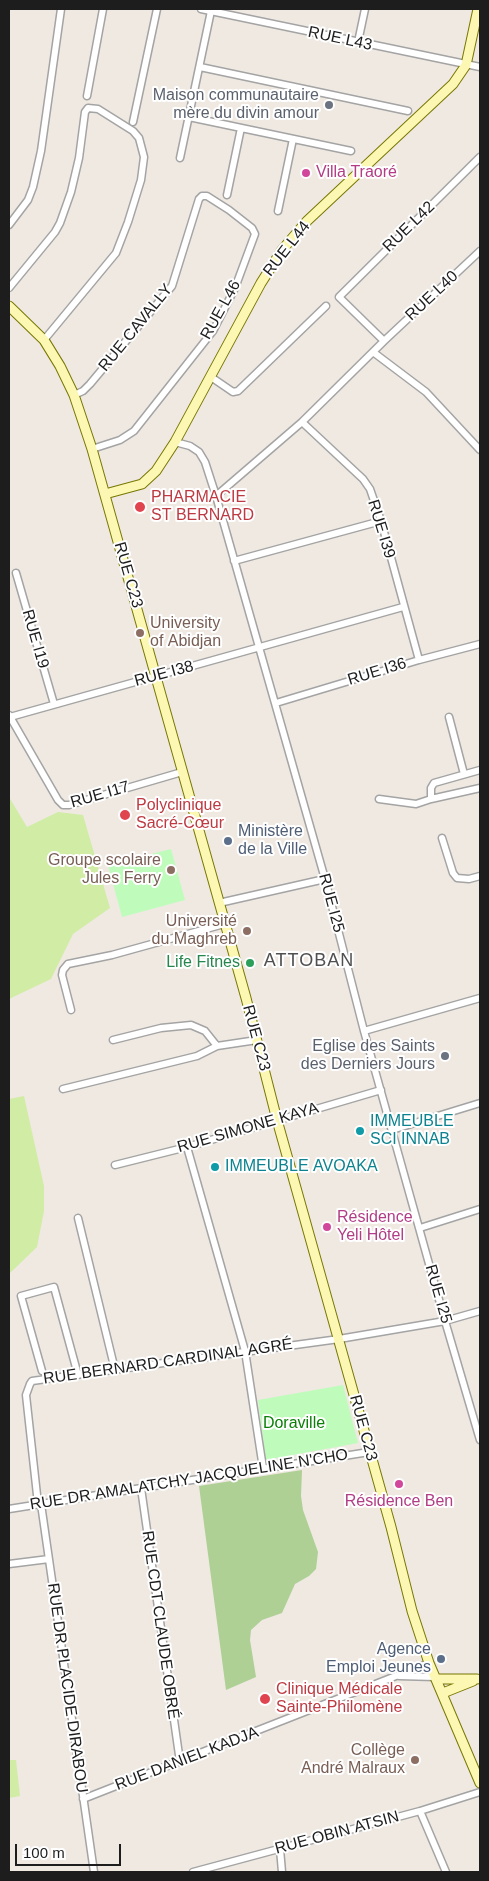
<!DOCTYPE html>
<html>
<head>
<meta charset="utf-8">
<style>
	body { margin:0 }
	#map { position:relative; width:489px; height:1881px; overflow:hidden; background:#efe9e2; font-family:Arial,sans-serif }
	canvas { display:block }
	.frame { position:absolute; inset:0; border:10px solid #1d1d1d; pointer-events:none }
	.scale { position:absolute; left:15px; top:1844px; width:106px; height:22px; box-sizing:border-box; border:2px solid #1d1d1d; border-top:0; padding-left:6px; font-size:15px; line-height:18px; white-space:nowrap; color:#1d1d1d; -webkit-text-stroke:4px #fff; paint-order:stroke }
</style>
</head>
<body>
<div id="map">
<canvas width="489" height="1881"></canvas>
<div class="frame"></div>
<div class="scale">100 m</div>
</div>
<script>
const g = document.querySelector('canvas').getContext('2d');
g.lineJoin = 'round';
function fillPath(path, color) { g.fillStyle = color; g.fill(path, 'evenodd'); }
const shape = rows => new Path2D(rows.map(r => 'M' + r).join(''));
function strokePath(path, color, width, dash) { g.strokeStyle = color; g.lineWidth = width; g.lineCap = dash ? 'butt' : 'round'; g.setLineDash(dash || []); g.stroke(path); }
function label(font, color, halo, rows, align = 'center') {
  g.font = font + ' Arial,sans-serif'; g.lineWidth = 4; g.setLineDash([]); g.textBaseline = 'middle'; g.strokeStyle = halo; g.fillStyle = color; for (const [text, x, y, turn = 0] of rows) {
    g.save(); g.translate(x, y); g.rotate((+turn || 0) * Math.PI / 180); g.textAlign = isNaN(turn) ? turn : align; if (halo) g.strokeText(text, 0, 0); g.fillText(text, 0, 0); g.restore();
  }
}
fillPath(shape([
	[9,797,27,827,58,812,83,815,110,908,73,934,51,979,9,999],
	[24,1096,44,1186,44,1211,37,1247,9,1274,9,1099],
	[9,1760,16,1760,20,1796,9,1798]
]), '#d1eca5');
fillPath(shape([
	[302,1470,301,1496,303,1510,318,1552,316,1569,309,1576,295,1584,282,1613,262,1620,251,1630,250,1640,256,1677,226,1690,199,1486]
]), '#aed095');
fillPath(shape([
	[171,849,185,900,122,917,108,865],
	[343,1385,358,1443,266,1460,258,1400]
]), '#bffcbc');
const street = shape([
	[201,9,480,67],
	[358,42,365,9],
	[200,67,408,111],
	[87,96,103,9],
	[189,117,351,151],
	[133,122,157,9],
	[180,158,211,11],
	[227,195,241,128],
	[278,211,293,139],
	[9,225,28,200,33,187,41,151,61,9],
	[9,288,55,232,60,223,71,192,79,158,85,112,88,108,98,109,133,131,139,138,144,157,141,180,128,222,116,253,44,340],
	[384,341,339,297,480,157],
	[373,352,426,392,480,450],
	[211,377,233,392,238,391,326,306],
	[74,395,83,391,90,384,172,286,199,199,202,196,207,196,229,210,252,228,255,234,235,288,213,331,134,431,120,440,92,449],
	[302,422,363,479,370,489,381,521,419,660],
	[175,442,190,446,199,452,205,462,216,496,325,879,364,1031,445,1321,480,1440],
	[216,496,302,422,384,341,480,251],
	[234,561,381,521],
	[16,573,54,704],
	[276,703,419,660,480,644],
	[9,715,58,800,63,805,69,805,182,772],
	[10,717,403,607],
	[449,717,464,774],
	[379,799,416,804,431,799,480,788],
	[431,799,431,788,434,783,480,770],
	[442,838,453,873,457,878,469,879,480,876],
	[219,903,325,879],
	[71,1010,62,975,63,970,68,964,112,955,224,924],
	[364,1031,480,998],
	[113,1040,161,1028,191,1025,205,1031,217,1046],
	[63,1089,197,1056,217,1046,257,1040],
	[392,1130,480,1103],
	[187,1147,245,1351,263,1468],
	[115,1165,187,1147,381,1090],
	[78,1218,115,1370],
	[420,1228,480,1209],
	[42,1371,21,1296,54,1287,78,1375],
	[141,1488,180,1762],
	[38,1504,26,1395,30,1384,32,1381,339,1339,445,1321,480,1311],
	[41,1504,94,1872],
	[9,1509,369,1452],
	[9,1564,49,1559],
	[399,1676,435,1677],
	[83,1799,429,1663],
	[420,1811,446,1872],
	[280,1849,282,1872],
	[193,1872,420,1811,480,1792]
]);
const secondary = shape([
	[9,306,44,340,60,366,74,395,92,449,246,998,277,1120,391,1527,412,1611,429,1663,480,1783],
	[105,494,142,484,156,471,175,442,261,283,282,250,307,221,453,84,466,65,478,9],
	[436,1679,477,1679],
	[443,1693,473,1681]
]);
strokePath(street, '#a4a4a4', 9);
strokePath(secondary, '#787700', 11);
strokePath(street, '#fff', 6);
strokePath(secondary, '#fcf7b3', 9);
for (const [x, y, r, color] of [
	[329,105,5,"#6b7280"],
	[306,173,5,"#d1479c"],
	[140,507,6,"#e0444e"],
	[140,633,5,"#8d6e63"],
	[125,815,6,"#e0444e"],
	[228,841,5,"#5c6f8a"],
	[171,870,5,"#8d6e63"],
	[247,931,5,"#8d6e63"],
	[250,963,5,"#2e9e5b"],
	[445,1056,5,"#6b7280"],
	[360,1131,5,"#0f9aa8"],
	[215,1167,5,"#0f9aa8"],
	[327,1227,5,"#d1479c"],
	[399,1484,5,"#d1479c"],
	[441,1659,5,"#5c6f8a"],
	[265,1699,6,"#e0444e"],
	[415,1760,5,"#8d6e63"]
]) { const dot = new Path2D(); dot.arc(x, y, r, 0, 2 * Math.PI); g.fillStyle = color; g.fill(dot); strokePath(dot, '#fff', 2); }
label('16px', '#1d1d1d', '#fff', [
	["RUE L43",340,39,12],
	["RUE L42",409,227,-44],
	["RUE L44",287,249,-52],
	["RUE L40",432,296,-43],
	["RUE L46",221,310,-61],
	["RUE CAVALLY",136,328,-51],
	["RUE I39",381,529,73],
	["RUE C23",128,575,74],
	["RUE I19",35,639,74],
	["RUE I36",377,672,-17],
	["RUE I38",164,674,-15],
	["RUE I17",100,795,-16],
	["RUE I25",331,903,75],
	["RUE C23",256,1038,75],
	["RUE SIMONE KAYA",248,1128,-16],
	["RUE I25",438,1294,74],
	["RUE BERNARD CARDINAL AGRÉ",168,1362,-8],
	["RUE C23",363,1428,75],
	["RUE DR AMALATCHY JACQUELINE N'CHO",189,1480,-9],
	["RUE CDT CLAUDE OBRÉ",160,1625,82],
	["RUE DR PLACIDE DIRABOU",67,1688,82],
	["RUE DANIEL KADJA",187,1759,-21],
	["RUE OBIN ATSIN",337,1833,-15]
]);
label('16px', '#5b616d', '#fff', [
	["Maison communautaire",319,96],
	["mère du divin amour",319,114],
	["Eglise des Saints",435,1047],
	["des Derniers Jours",435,1065]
], 'right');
label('16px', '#b23c85', '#fff', [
	["Villa Traoré",316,173],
	["Résidence",337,1218],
	["Yeli Hôtel",337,1236],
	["Résidence Ben",399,1502,"center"]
], 'left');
label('16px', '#be3a42', '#fff', [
	["PHARMACIE",151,498],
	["ST BERNARD",151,516],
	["Polyclinique",136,806],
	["Sacré-Cœur",136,824],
	["Clinique Médicale",276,1690],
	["Sainte-Philomène",276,1708]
], 'left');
label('16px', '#785e54', '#fff', [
	["University",150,624,"left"],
	["of Abidjan",150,642,"left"],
	["Groupe scolaire",161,861],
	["Jules Ferry",161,879],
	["Université",237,922],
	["du Maghreb",237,940],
	["Collège",405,1751],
	["André Malraux",405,1769]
], 'right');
label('16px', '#4e5e75', '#fff', [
	["Ministère",238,832],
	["de la Ville",238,850],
	["Agence",431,1650,"right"],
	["Emploi Jeunes",431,1668,"right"]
], 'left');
label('16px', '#27864d', '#fff', [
	["Life Fitnes",240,963]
], 'right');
label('16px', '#0d838f', '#fff', [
	["IMMEUBLE",370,1122],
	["SCI INNAB",370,1140],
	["IMMEUBLE AVOAKA",225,1167]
], 'left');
label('16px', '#0b8006', '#fff', [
	["Doraville",294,1424]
]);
g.letterSpacing = '1px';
label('18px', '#505050', '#fff', [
	["ATTOBAN",309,961]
]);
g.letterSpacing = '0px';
</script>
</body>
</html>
